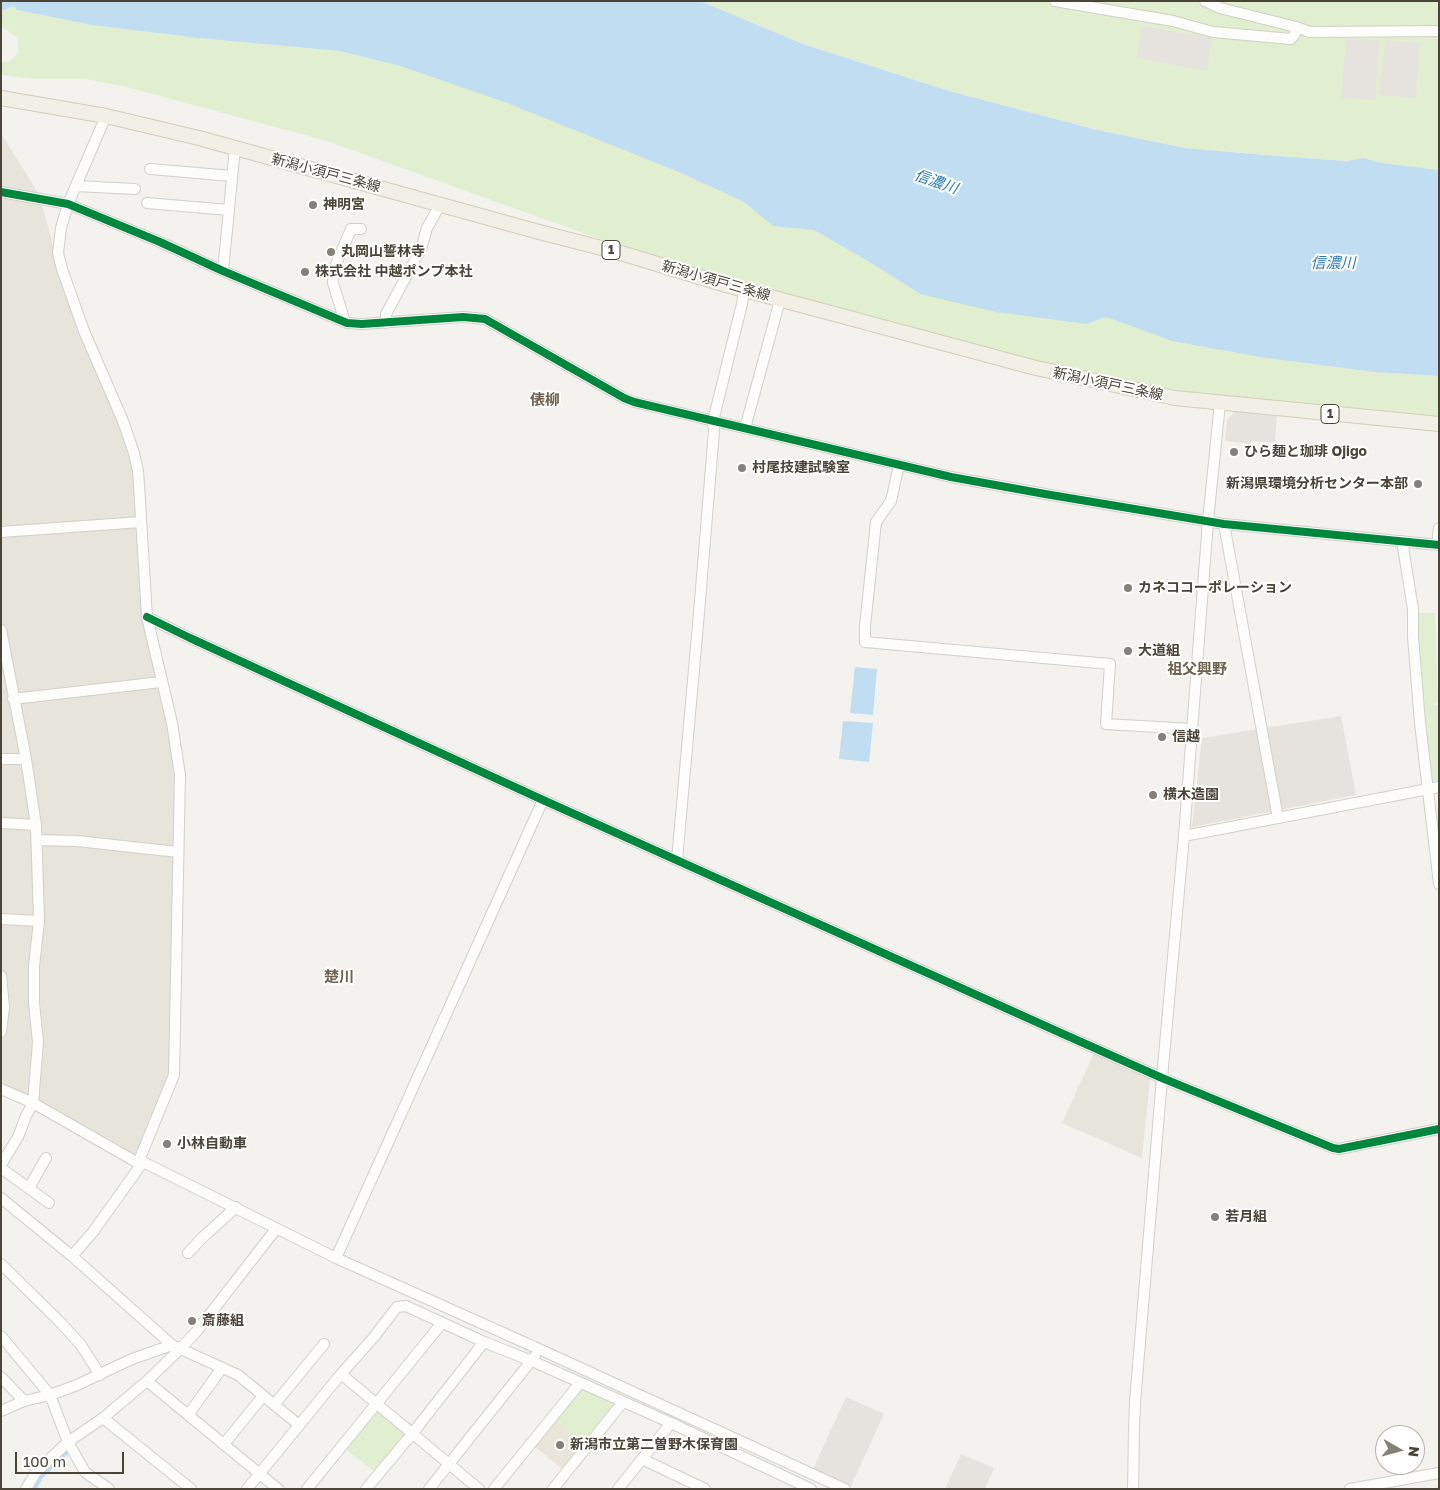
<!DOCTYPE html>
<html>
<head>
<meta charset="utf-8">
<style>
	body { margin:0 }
	#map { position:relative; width:1440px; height:1490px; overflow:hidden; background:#f4f2ee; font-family:"Golos Text",sans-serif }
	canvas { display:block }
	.frame { position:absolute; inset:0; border:2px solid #4b4439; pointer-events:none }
	.north { position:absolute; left:1375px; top:1425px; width:50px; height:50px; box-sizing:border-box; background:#fff; border:1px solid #b7b4b0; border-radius:50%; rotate:97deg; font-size:14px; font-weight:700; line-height:20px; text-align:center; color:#4b4439 }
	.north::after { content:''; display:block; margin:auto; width:18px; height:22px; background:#868178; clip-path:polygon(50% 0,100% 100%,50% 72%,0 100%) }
	.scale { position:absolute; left:15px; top:1452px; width:109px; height:22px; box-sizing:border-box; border:2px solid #4b4439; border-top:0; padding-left:6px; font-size:15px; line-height:18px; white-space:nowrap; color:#4b4439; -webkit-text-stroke:4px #fff; paint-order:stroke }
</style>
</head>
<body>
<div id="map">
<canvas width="1440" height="1490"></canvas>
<div class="frame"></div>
<div class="north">N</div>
<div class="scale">100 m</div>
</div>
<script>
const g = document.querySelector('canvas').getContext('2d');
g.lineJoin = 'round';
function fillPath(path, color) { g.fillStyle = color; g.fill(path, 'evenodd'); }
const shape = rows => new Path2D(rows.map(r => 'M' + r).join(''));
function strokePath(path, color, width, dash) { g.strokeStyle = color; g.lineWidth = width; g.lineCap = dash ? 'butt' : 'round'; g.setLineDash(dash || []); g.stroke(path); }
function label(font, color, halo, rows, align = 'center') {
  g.font = font + ' "Golos Text","Noto Sans JP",sans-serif'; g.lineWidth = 4; g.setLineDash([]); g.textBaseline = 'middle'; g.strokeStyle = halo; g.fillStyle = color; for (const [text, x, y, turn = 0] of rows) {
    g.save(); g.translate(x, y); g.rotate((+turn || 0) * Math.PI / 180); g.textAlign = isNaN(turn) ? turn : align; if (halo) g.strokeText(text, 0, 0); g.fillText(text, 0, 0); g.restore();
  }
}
fillPath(shape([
	[1,133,40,196,61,277,91,357,130,451,136,501,146,618,180,783,176,1075,139,1160,1,1089],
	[1094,1053,1150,1078,1142,1158,1062,1123]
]), '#e7e4dc');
fillPath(shape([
	[1341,716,1356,795,1192,827,1202,738],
	[846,1397,884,1414,851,1486,813,1469]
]), '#e6e2de');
fillPath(shape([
	[555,1419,586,1444,564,1470,534,1446]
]), '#eae5da');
fillPath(shape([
	[700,1,1439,2,1439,170,1382,163,1363,158,1343,161,1185,148,1097,130,949,91,803,44],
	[14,5,17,10,92,25,198,38,340,51,400,66,507,103,681,173,744,202,771,224,814,230,871,263,920,294,1087,324,1106,317,1172,341,1259,357,1374,372,1439,376,1439,418,1172,391,1114,380,878,320,625,248,327,141,127,87,86,79,34,79,1,75,1,63,11,61,18,53,18,38,1,26,1,11],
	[1418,613,1435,613,1438,702,1434,703,1434,705,1438,705,1439,717,1439,781,1437,782,1432,780,1430,776,1417,634],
	[583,1388,616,1402,616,1406,586,1444,555,1419],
	[374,1410,379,1411,405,1432,404,1439,375,1472,343,1447]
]), '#e1eecf');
fillPath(shape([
	[1142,26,1212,38,1207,71,1136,58],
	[1346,38,1380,40,1375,100,1341,98],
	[1385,40,1420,43,1416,98,1378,95],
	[1237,409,1277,412,1275,443,1253,441,1250,444,1225,441,1227,420],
	[961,1454,994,1468,985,1489,945,1489]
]), '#e6e3df');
fillPath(shape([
	[1,1,700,1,803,44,949,91,1097,130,1185,148,1265,155,1346,161,1363,158,1382,163,1439,170,1439,376,1374,372,1259,357,1172,341,1106,317,1087,324,996,312,920,294,871,263,814,230,773,226,744,202,681,173,507,103,400,66,340,51,198,38,92,25,17,10,14,6,1,11],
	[855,667,877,669,873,715,850,713],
	[843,721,873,723,869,762,839,759]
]), '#c0ddf1');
strokePath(shape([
	[32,1489,40,1475,64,1453]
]), '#c0ddf1', 8);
const minor = shape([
	[1055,1,1173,21,1213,32,1291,39,1295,34,1296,27,1220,8,1205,1],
	[1296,27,1310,32,1439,31],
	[106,116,68,204,61,228,58,253,62,269,84,331,123,421,134,453,138,471,139,485,147,617,172,723,180,775,174,1075,138,1163],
	[150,169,232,176],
	[76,186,135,189],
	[1,192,68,204,160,242,223,271,347,323,362,324,463,317,485,319,624,398,634,402,951,477,1045,494,1224,524,1439,545],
	[147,203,229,210],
	[223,271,235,148],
	[345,322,333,283,334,269,351,229,361,229],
	[386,323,386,314,421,249,427,228,440,205],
	[745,428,780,300],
	[899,465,891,501,876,522,865,626,865,642,1110,664,1106,724,1192,729],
	[1224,524,1278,818],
	[1,532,141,522],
	[1402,541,1413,609,1413,637,1420,723,1439,884],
	[1437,545,1439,528],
	[147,617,190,638,543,800,1061,1033,1162,1078,1333,1148,1339,1149,1439,1129],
	[1,630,26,759,36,825,39,921,34,966,34,1003,38,1042,33,1103,26,1116,18,1137,1,1165],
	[13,699,161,682],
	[1,759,26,759],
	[1,823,36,825],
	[1184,836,1439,787],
	[37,840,77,841,178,852],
	[677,860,699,613,714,431,713,421,742,304,744,290],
	[1,919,39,921],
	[1,976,4,1007,1,1032],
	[1,1089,33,1103,138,1163,143,1162,336,1258,539,1349,845,1489],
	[143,1162,93,1232,72,1256,172,1345],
	[1,1168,49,1203],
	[29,1188,46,1158],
	[1,1198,72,1256],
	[188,1253,202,1238,236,1207],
	[336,1258,543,800],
	[1,1264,58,1320,81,1345,100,1375],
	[1,1336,50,1395,68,1442,85,1472,109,1489],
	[341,1374,479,1489],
	[1,1377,24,1401],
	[147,1381,278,1489],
	[274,1405,324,1344],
	[1,1411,24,1401,50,1395,77,1385,132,1359,172,1345,238,1375,299,1425],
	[188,1415,222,1368],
	[103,1418,191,1489],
	[224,1444,263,1396],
	[642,1459,705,1489],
	[26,1489,36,1472,68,1442,103,1418,147,1381,180,1349,196,1332,276,1229],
	[247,1489,341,1374,374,1337,397,1307,406,1306,484,1342,532,1361,671,1423,811,1489],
	[307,1489,442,1323],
	[366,1489,412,1434,484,1342],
	[429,1489,535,1356],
	[494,1489,580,1383],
	[553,1489,623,1402],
	[618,1489,671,1423],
	[1133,1489,1134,1430,1135,1402,1162,1078,1184,836,1208,521,1220,403],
	[1350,1489,1439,1473]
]);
const major = shape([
	[1,98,106,116,199,138,539,232,621,253,726,285,1036,368,1175,398,1439,424]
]);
strokePath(minor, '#d2d0cb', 12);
strokePath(major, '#d6cebb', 16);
strokePath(minor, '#fdfdfc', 10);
strokePath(major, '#f2efe6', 14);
strokePath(shape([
	[1,192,68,204,160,242,223,271,347,323,362,324,463,317,485,319,624,398,634,402,951,477,1045,494,1224,524,1439,545],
	[147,617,190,638,543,800,1061,1033,1162,1078,1333,1148,1339,1149,1439,1129]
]), '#00873e', 8);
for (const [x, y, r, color] of [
	[313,205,5,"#868178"],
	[331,252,5,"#868178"],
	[305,272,5,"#868178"],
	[1234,452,5,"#868178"],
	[742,468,5,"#868178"],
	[1418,484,5,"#868178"],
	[1128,588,5,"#868178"],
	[1128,651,5,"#868178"],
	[1162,737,5,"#868178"],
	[1153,795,5,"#868178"],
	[167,1144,5,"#868178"],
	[1215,1217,5,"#868178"],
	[192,1321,5,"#868178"],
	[560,1445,5,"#868178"]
]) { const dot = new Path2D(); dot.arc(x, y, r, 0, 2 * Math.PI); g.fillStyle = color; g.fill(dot); strokePath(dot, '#fff', 2); }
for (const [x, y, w] of [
	[611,250,18],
	[1330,414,18]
]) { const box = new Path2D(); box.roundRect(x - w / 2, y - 9.5, w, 19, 4); g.fillStyle = '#fff'; g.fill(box); strokePath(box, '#4b4439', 1); }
label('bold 12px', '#4b4439', null, [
	["1",611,250],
	["1",1330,414]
]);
label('14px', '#4b4439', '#fff', [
	["新潟小須戸三条線",326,173,15],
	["新潟小須戸三条線",716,281,16],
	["新潟小須戸三条線",1108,384,12]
]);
label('bold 14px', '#4b4439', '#fff', [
	["神明宮",323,205],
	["丸岡山誓林寺",341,252],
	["株式会社 中越ポンプ本社",315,272],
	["ひら麺と珈琲 Ojigo",1244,452],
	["村尾技建試験室",752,468],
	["新潟県環境分析センター本部",1408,484,"right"],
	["カネココーポレーション",1138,588],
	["大道組",1138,651],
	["信越",1172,737],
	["横木造園",1163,795],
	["小林自動車",177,1144],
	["若月組",1225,1217],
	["斎藤組",202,1321],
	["新潟市立第二曽野木保育園",570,1445]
], 'left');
label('italic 15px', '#2e7ab2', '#fff', [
	["信濃川",936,182,19],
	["信濃川",1333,263]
]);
label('bold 15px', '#6e6250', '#fff', [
	["俵柳",545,400],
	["祖父興野",1197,669],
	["楚川",339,977]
]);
</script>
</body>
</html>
